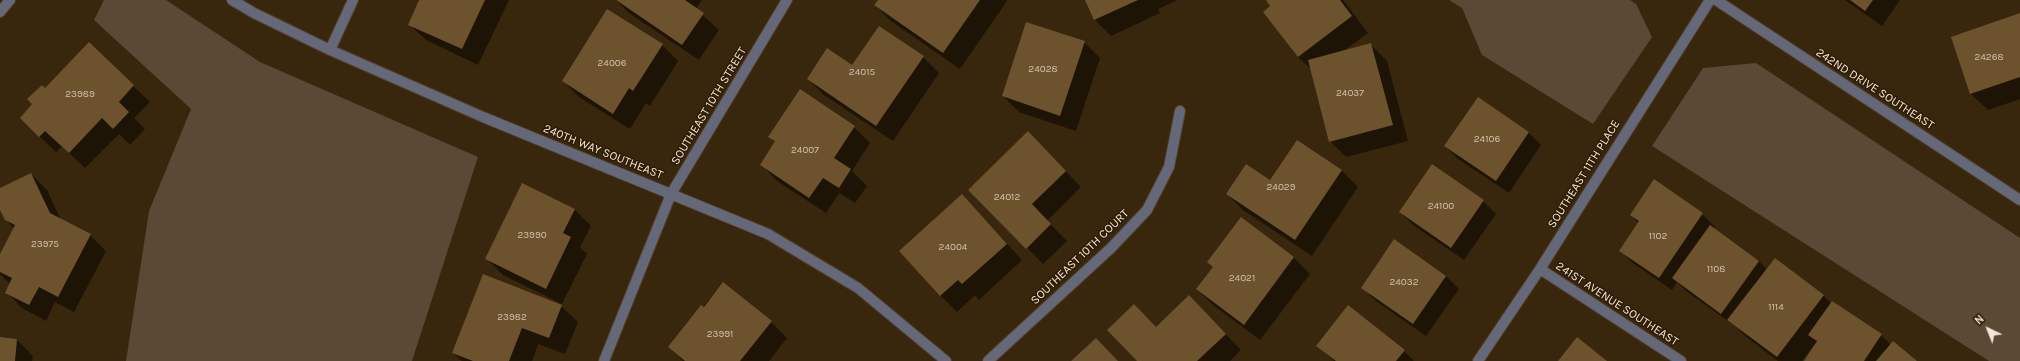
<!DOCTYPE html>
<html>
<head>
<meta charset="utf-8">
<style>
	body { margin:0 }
	#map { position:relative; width:2020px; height:361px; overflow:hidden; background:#38260d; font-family:Karla,sans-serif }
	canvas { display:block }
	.north { position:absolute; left:1968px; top:309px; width:40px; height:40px; -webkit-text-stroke:3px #2e1c04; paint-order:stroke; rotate:317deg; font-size:11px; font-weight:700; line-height:16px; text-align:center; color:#f3e6d8 }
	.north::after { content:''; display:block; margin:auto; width:14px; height:18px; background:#f3e6d8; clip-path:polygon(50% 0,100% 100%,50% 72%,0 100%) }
</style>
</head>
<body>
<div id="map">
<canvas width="2020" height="361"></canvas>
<div class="north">N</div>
</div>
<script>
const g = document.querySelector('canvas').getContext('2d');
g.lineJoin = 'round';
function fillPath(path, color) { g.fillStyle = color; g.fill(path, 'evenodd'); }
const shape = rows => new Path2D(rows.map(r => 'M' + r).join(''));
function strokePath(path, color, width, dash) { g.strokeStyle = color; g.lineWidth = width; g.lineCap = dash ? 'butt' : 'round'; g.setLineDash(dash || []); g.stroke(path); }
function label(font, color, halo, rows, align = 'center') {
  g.font = font + ' Karla,sans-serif'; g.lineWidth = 3; g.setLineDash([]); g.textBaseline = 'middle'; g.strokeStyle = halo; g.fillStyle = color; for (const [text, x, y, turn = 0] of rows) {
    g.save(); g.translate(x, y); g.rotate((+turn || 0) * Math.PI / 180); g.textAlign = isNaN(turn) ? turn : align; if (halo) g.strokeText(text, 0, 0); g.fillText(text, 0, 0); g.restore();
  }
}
fillPath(shape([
	[104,0,166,0,260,62,478,157,412,361,126,361,149,211,191,109,94,20],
	[1449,0,1630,0,1636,4,1652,37,1593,124,1482,55,1462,8],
	[1756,63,2020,238,2020,361,1989,361,1652,146,1703,68]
]), '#594935');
fillPath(shape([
	[417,0,509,0,478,65,426,40,409,24,420,2],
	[616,0,702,0,696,9,719,30,699,60,629,13],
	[879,0,1007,0,1007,1,960,69,891,21,875,5],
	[1086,0,1178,0,1158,9,1160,13,1111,36,1095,20],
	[1267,0,1343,0,1368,33,1342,52,1370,44,1387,61,1408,141,1346,157,1330,141,1311,69,1298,57],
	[1845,0,1900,0,1882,26],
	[2020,14,2020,99,1988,110,1971,94,1952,38],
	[1084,42,1100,58,1076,131,1019,112,1003,96],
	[89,44,150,102,134,118,145,129,130,145,119,134,85,168,62,146,56,152,37,134,45,89],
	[662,45,678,61,650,106,646,103,630,129,579,97,563,81],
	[923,57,939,73,893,141,824,95,808,79,852,66],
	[800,91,854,127,870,143,852,171,867,186,855,203,839,193,826,213,777,181,761,164,776,143,770,136],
	[1528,132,1541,145,1509,193,1458,159,1445,146],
	[1298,142,1342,171,1358,187,1312,256,1243,210,1227,194,1271,182],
	[1044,149,1081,187,1047,221,1067,241,1043,264,970,190],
	[31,174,47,190,61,220,90,235,106,251,74,312,55,302,46,321,22,308,6,292,10,284,0,274,0,256,14,228,6,220,0,208,0,189],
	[1654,181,1702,214,1715,227,1714,229,1759,261,1767,270,1823,295,1831,303,1881,335,1891,345,1916,361,1805,361,1815,346,1814,345,1802,361,1778,361,1745,336,1735,326,1686,291,1677,282,1672,290,1633,263,1620,250,1639,223,1631,215],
	[522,184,575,210,591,226,580,247,587,254,562,304,503,275,487,259],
	[962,195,1022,260,979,300,975,295,957,312,940,295],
	[1483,201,1496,214,1464,260,1413,225,1400,212],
	[1241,218,1294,258,1310,274,1260,340,1213,305,1197,289,1214,268,1208,262],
	[1395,241,1446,276,1459,289,1426,336,1376,301,1363,288],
	[723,283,771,322,787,338,769,361,683,361,669,347],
	[561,306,578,322,565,354,538,344,532,361,462,361,453,353],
	[1205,313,1241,350,1230,361,1138,361,1156,328],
	[0,338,17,340,33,356,32,361,0,361],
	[1318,346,1404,351,1414,361,1334,361]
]), '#0007');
fillPath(shape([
	[419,0,485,0,462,49,408,25],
	[616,0,685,0,704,13,682,45],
	[878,0,980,0,943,53,874,5],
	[1085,0,1138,0,1094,20],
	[1266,0,1340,0,1352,16,1298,57,1263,12,1270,6],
	[1850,0,1873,0,1865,11],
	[607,9,663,44,633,91,629,88,613,114,562,81],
	[2020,13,2020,77,1970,94,1951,37],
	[1026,22,1085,41,1060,116,1002,96],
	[879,26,924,56,876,126,807,79,827,48,852,65],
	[89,42,134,85,119,102,129,112,113,129,102,118,69,153,45,131,39,137,20,118,32,104,27,99,42,85,45,88],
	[1371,43,1393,125,1329,142,1308,60],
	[800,89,855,126,834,158,851,169,839,188,823,178,809,198,760,165,775,141,768,137],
	[1478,97,1529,132,1496,181,1444,146],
	[1028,131,1066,171,1032,204,1051,224,1026,249,968,190],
	[1297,140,1342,170,1295,240,1226,194,1246,164,1270,180],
	[1432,164,1484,200,1451,248,1399,212],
	[31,173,50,213,91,234,58,297,39,287,29,305,5,293,12,278,0,272,0,254,15,225,5,220,0,210,0,188],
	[1654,179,1703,213,1659,278,1619,251,1639,221,1630,215],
	[522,183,575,209,563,233,571,237,546,289,485,259],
	[962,194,1007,244,962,284,958,280,940,296,899,251],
	[1241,217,1294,257,1244,325,1196,289,1213,267,1207,262],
	[1710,225,1759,261,1721,314,1672,278],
	[1394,239,1446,276,1413,324,1361,288],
	[1775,258,1824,295,1777,357,1727,320],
	[483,274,562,305,549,338,522,328,509,361,473,361,452,353],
	[723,282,772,321,740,361,685,361,668,347,701,305,704,307],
	[1189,295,1226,334,1197,361,1137,361,1107,330,1134,304,1156,327],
	[1832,301,1882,334,1864,361,1804,361,1817,341,1808,335],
	[1348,305,1405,350,1396,361,1336,361,1316,346],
	[0,337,17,339,15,361,0,361],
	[1577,337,1607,361,1558,361],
	[1096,338,1118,361,1071,361],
	[1893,341,1917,361,1876,361]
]), '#6d522e');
const minor = shape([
	[232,0,254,13,330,50,483,117,768,234,858,288,946,361],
	[1716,0,2020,200],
	[0,12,10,0],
	[330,50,353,0],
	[1540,269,1681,361],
	[604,361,671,194,787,0],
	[988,361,1111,248,1147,210,1169,167,1180,111],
	[1478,361,1540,269,1710,0]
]);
strokePath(minor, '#524129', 12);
strokePath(minor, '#646879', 10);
label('10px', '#d2c1ae', null, [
	["24268",1989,57],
	["24006",612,63],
	["24028",1043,69],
	["24015",862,72],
	["24037",1350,93],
	["23989",80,94],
	["24106",1487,139],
	["24007",805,150],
	["24029",1281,187],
	["24012",1007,197],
	["24100",1441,206],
	["23990",532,235],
	["1102",1658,236],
	["23975",45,244],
	["24004",953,247],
	["1108",1716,269],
	["24021",1242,278],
	["24032",1404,282],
	["1114",1776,307],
	["23982",512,317],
	["23991",720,334]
]);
label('12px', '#f3e6d8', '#2e1c04', [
	["242ND DRIVE SOUTHEAST",1875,89,33],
	["SOUTHEAST 10TH STREET",709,106,-59],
	["240TH WAY SOUTHEAST",603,152,22],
	["SOUTHEAST 11TH PLACE",1584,174,-58],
	["SOUTHEAST 10TH COURT",1080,257,-44],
	["241ST AVENUE SOUTHEAST",1617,304,33]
]);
</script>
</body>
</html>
